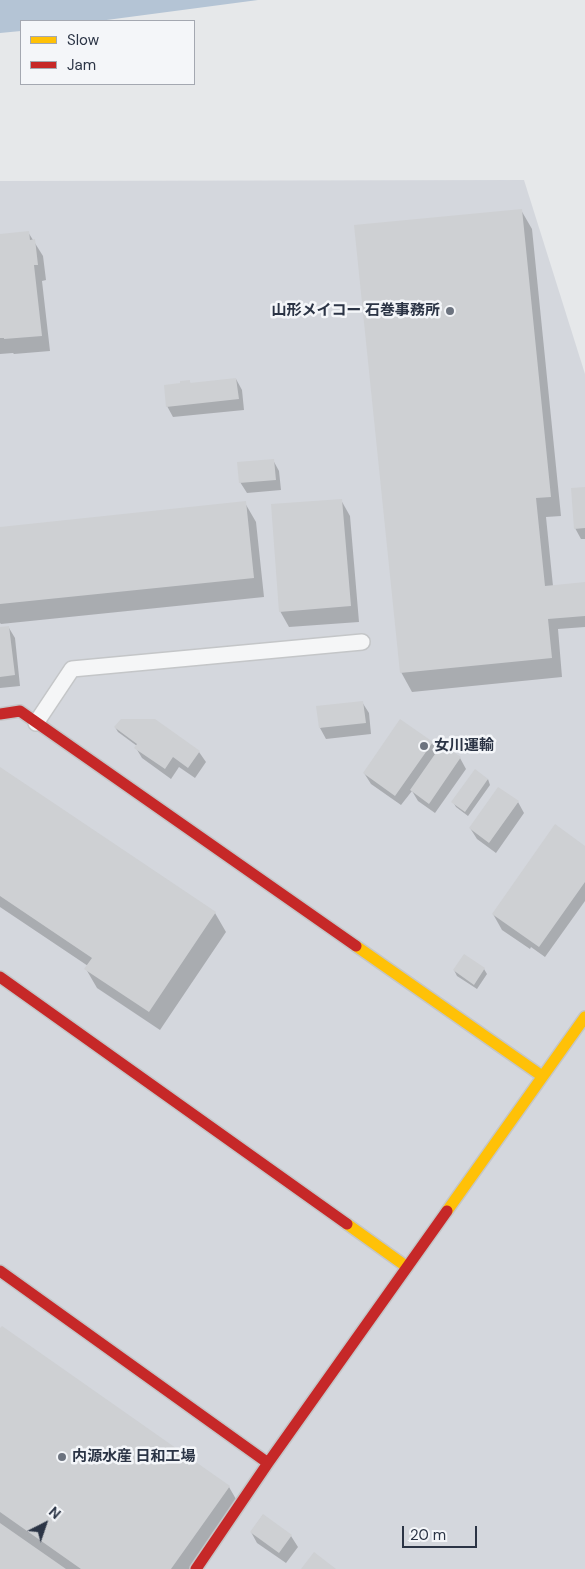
<!DOCTYPE html>
<html>
<head>
<meta charset="utf-8">
<style>
	body { margin:0 }
	#map { position:relative; width:585px; height:1569px; overflow:hidden; background:#e6e8ea; font-family:"DM Sans",sans-serif }
	canvas { display:block }
	.legend { position:absolute; left:20px; top:20px; width:175px; height:65px; box-sizing:border-box; background:#f4f6f9; border:1px solid #a4a8b1; margin:0; padding:6px 9px; list-style:none; font-size:15px; color:#2b3445 }
	.legend li { display:flex; align-items:center; gap:10px; height:25px }
	.legend b { width:25px; border:1px solid #a4a8b1 }
	.north { position:absolute; left:20px; top:1499px; width:50px; height:50px; -webkit-text-stroke:4px #f4f6f9; paint-order:stroke; rotate:41deg; font-size:14px; font-weight:700; line-height:20px; text-align:center; color:#2b3445 }
	.north::after { content:''; display:block; margin:auto; width:18px; height:22px; background:#2b3445; clip-path:polygon(50% 0,100% 100%,50% 72%,0 100%) }
	.scale { position:absolute; left:402px; top:1526px; width:75px; height:22px; box-sizing:border-box; border:2px solid #2b3445; border-top:0; padding-left:6px; font-size:15px; line-height:18px; white-space:nowrap; color:#2b3445; -webkit-text-stroke:4px #f4f6f9; paint-order:stroke }
</style>
</head>
<body>
<div id="map">
<canvas width="585" height="1569"></canvas>
<ul class="legend">
<li><b style="height:6px;background:#ffc107"></b>Slow</li>
<li><b style="height:6px;background:#c62828"></b>Jam</li>
</ul>
<div class="north">N</div>
<div class="scale">20 m</div>
</div>
<script>
const g = document.querySelector('canvas').getContext('2d');
g.lineJoin = 'round';
function fillPath(path, color) { g.fillStyle = color; g.fill(path, 'evenodd'); }
const shape = rows => new Path2D(rows.map(r => 'M' + r).join(''));
function strokePath(path, color, width, dash) { g.strokeStyle = color; g.lineWidth = width; g.lineCap = dash ? 'butt' : 'round'; g.setLineDash(dash || []); g.stroke(path); }
function label(font, color, halo, rows, align = 'center') {
  g.font = font + ' "DM Sans","Noto Sans JP",sans-serif'; g.lineWidth = 5; g.setLineDash([]); g.textBaseline = 'middle'; g.strokeStyle = halo; g.fillStyle = color; for (const [text, x, y, turn = 0] of rows) {
    g.save(); g.translate(x, y); g.rotate((+turn || 0) * Math.PI / 180); g.textAlign = isNaN(turn) ? turn : align; if (halo) g.strokeText(text, 0, 0); g.fillText(text, 0, 0); g.restore();
  }
}
fillPath(shape([
	[524,180,585,374,585,1569,0,1569,0,181]
]), '#d4d7dd');
fillPath(shape([
	[0,0,258,0,99,21,21,21,21,31,0,33]
]), '#b4c4d5');
fillPath(shape([
	[521,210,532,229,561,516,546,517,553,586,585,583,585,627,558,629,562,677,412,692,401,672],
	[28,232,43,256,46,280,42,281,50,351,14,354,13,353,0,354,0,235],
	[236,379,242,390,244,410,173,417,167,406,189,381,191,384],
	[273,460,279,471,281,490,247,493,240,482],
	[585,488,585,539,581,539,575,528],
	[341,500,350,516,359,622,289,627,280,611],
	[245,503,256,522,264,597,1,624,0,623,0,528],
	[9,628,15,638,20,686,0,688,0,629],
	[362,702,369,713,371,734,326,739,320,728],
	[115,727,199,752,206,762,195,778,179,767,171,779,142,758,136,748,137,746,118,732],
	[432,742,438,753,460,758,466,769,435,813,418,801,412,791,401,805,371,784,364,773],
	[0,768,215,913,226,932,160,1030,97,988,86,969,88,966,0,907],
	[488,779,490,785,468,816,456,807,453,802],
	[518,802,524,813,496,853,477,839,470,828],
	[585,847,585,901,545,957,531,947,530,949,502,930,493,914],
	[465,956,484,969,487,974,477,989,457,976,454,970],
	[0,1331,229,1487,240,1506,196,1569,0,1569],
	[263,1515,291,1536,298,1547,286,1563,257,1543,251,1532]
]), '#0003');
fillPath(shape([
	[522,209,551,497,536,498,545,586,585,582,585,616,548,619,552,658,400,673,354,225],
	[29,231,30,240,35,239,38,265,34,265,42,336,4,339,4,338,0,338,0,234],
	[236,378,239,399,166,407,164,385,180,383,180,381,190,380,190,383],
	[274,459,276,480,239,483,237,462],
	[585,487,585,528,574,529,571,488],
	[342,499,351,606,279,612,271,504],
	[246,501,254,578,0,604,0,527],
	[9,626,15,675,0,677,0,627],
	[363,701,366,723,319,728,316,706],
	[121,719,155,719,200,751,188,768,173,757,165,769,134,748,137,744,114,727],
	[400,719,433,742,395,796,363,773],
	[442,744,461,757,429,804,410,790],
	[0,767,216,912,149,1012,84,969,92,958,0,896],
	[475,769,488,779,465,812,451,802],
	[498,787,519,801,489,843,469,828],
	[555,824,585,846,585,882,539,947,492,914],
	[464,954,485,968,474,985,453,970],
	[2,1326,230,1486,171,1569,81,1569,0,1512,0,1328],
	[263,1514,292,1535,279,1553,250,1532],
	[0,1523,66,1569,0,1569],
	[314,1552,336,1569,301,1569]
]), '#ced0d3');
const lane = shape([
	[36,723,72,669,362,642]
]);
const slow = shape([
	[356,946,542,1076],
	[447,1211,585,1017],
	[347,1224,407,1267]
]);
const jam = shape([
	[0,714,20,711,356,946],
	[0,977,347,1224],
	[0,1271,268,1463],
	[196,1569,268,1463,447,1211]
]);
strokePath(lane, '#c4c6c8', 18);
strokePath(slow, '#c4c6c8', 14);
strokePath(jam, '#c4c6c8', 14);
strokePath(lane, '#f5f6f7', 15);
strokePath(slow, '#ffc107', 11);
strokePath(jam, '#c62828', 11);
for (const [x, y, r, color] of [
	[450,311,5,"#6c737f"],
	[424,746,5,"#6c737f"],
	[62,1457,5,"#6c737f"]
]) { const dot = new Path2D(); dot.arc(x, y, r, 0, 2 * Math.PI); g.fillStyle = color; g.fill(dot); strokePath(dot, '#f4f6f9', 2); }
label('bold 15px', '#2b3445', '#f4f6f9', [
	["山形メイコー 石巻事務所",440,311,"right"],
	["女川運輸",434,746],
	["内源水産 日和工場",72,1457]
], 'left');
</script>
</body>
</html>
